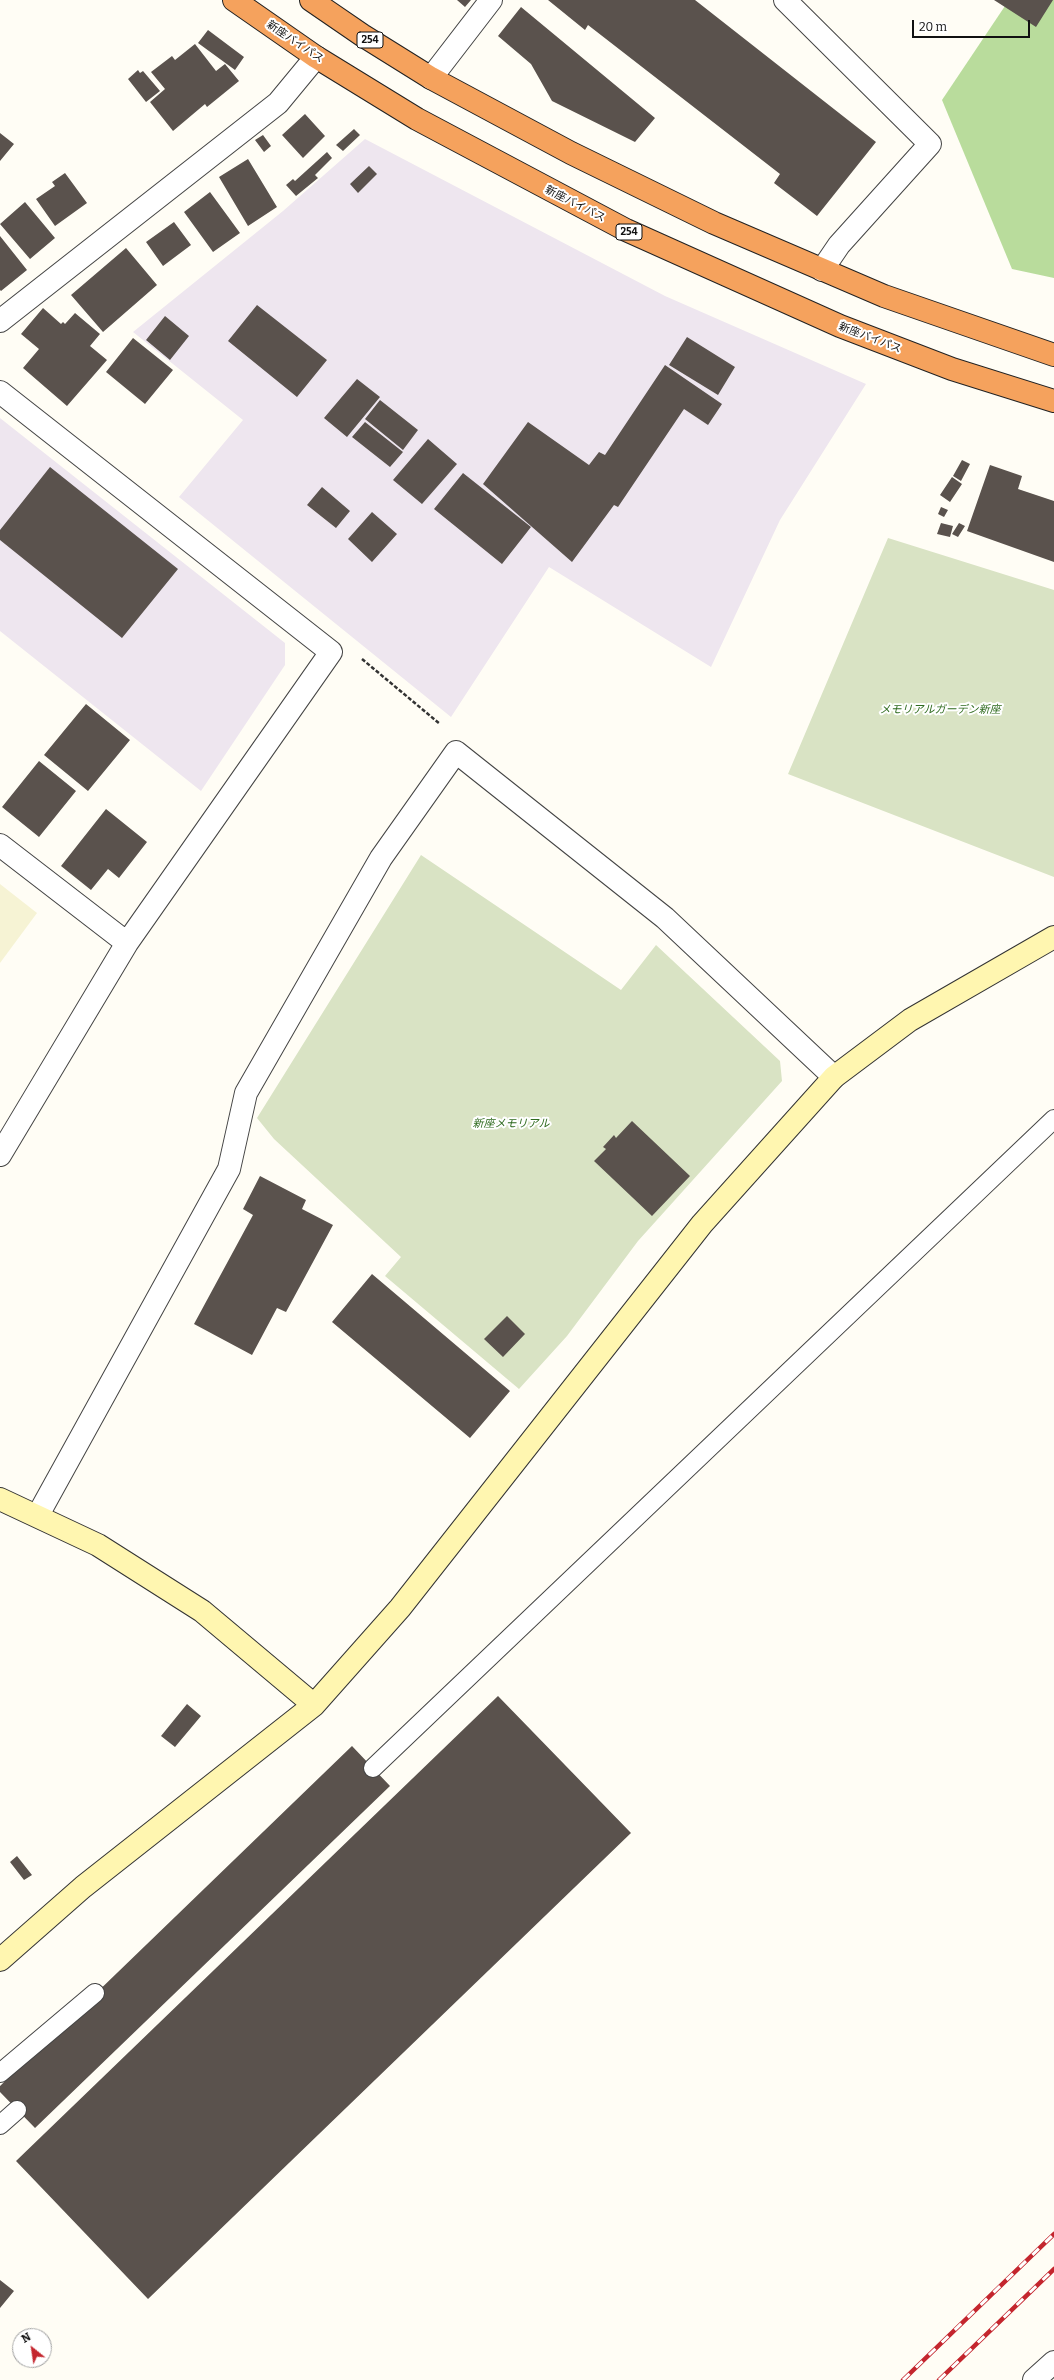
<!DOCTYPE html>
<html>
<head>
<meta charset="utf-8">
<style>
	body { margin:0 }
	#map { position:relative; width:1054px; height:2380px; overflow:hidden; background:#fffdf5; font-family:Bitter,serif }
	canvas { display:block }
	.north { position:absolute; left:12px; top:2328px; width:40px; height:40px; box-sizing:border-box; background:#fff; border:1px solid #a0a0a0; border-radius:50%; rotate:330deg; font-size:11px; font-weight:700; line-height:16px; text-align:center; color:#111 }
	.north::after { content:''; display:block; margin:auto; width:14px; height:18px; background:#c4262e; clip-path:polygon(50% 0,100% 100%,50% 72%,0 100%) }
	.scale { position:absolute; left:912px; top:20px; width:118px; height:18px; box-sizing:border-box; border:2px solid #111; border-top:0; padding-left:5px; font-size:12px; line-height:14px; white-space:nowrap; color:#111; -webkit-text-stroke:3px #fff; paint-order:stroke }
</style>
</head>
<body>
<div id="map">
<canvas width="1054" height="2380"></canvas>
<div class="north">N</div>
<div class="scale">20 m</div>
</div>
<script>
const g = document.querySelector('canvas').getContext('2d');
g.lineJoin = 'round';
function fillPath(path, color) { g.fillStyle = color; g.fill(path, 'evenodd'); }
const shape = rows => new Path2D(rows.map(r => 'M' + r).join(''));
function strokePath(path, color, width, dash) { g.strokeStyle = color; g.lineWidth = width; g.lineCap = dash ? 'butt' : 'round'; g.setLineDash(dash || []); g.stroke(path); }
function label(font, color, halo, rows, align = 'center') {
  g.font = font + ' Bitter,"Noto Sans JP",serif'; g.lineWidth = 4; g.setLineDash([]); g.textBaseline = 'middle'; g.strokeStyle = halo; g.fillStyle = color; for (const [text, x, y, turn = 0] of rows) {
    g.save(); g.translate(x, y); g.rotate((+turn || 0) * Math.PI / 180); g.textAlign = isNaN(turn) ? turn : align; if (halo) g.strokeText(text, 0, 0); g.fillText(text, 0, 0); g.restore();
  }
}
fillPath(shape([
	[365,139,665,296,866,384,780,520,711,667,549,567,451,717,179,497,243,420,133,332,283,211],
	[0,418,285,643,285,665,201,791,0,631]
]), '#eee6ef');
fillPath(shape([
	[0,884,37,913,0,963]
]), '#f6f3d4');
fillPath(shape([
	[1009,0,1054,0,1054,278,1012,269,942,100]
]), '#b9dc9c');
fillPath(shape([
	[888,538,1054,590,1054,877,788,774],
	[421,855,621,990,656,945,780,1061,782,1081,638,1241,567,1336,519,1389,385,1276,401,1257,274,1139,257,1118]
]), '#d9e3c4');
fillPath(shape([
	[457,0,471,0,465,7],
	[548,0,695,0,876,142,817,216,774,183,780,174,588,25,585,30],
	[994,0,1053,0,1036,27],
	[521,7,655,118,635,142,552,101,531,64,498,36],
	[208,30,244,57,235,70,198,43],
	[195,44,216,71,225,64,239,81,207,107,205,104,173,131,150,102,165,89,151,72,172,56,175,60],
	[138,70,140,73,143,71,160,91,146,102,128,79],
	[305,114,325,136,303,158,282,135],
	[354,129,360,135,343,151,336,145],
	[0,133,14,144,0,161],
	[263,135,271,146,264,152,255,140],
	[327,152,332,158,315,175,318,178,296,196,286,185,293,179,295,181],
	[248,159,277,207,248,226,219,177],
	[369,166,377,174,358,193,350,184],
	[65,173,87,203,55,226,36,199,55,186,52,182],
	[210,192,240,233,213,252,184,212],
	[25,202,55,238,30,259,0,224],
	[174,222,191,245,163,266,146,242],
	[0,236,27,270,1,291,0,290],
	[126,248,157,285,103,332,71,295],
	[257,305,327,360,297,397,228,341],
	[43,308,61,324,63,322,65,324,75,313,100,334,90,346,107,360,67,406,23,368,39,349,21,334],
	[165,316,189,336,170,360,146,340],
	[687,337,735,367,718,395,669,365],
	[133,338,173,370,145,404,106,372],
	[665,365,722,404,708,425,684,409,618,507,614,505,572,562,483,484,528,422,589,465,599,452,605,455],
	[357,379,380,397,347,437,324,418],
	[380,400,418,430,403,450,365,419],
	[365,422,403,452,390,467,352,437],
	[428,439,457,464,422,504,393,480],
	[962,460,970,464,961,481,953,476],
	[990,465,1022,476,1018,489,1054,501,1054,562,967,531],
	[50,467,178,569,122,638,0,540,0,530],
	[463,473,531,527,502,564,434,509],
	[952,477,962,484,950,502,940,495],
	[322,487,350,511,336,528,307,505],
	[941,507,948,510,944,517,938,514],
	[372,512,397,534,372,562,348,539],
	[941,523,953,526,950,537,937,534],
	[959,523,965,526,958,537,952,534],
	[86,704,130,740,88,791,44,755],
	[39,761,76,791,39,837,2,807],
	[106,809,147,842,119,878,108,869,91,890,61,866],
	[632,1121,690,1176,652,1216,594,1161,606,1149,603,1147,614,1135,616,1138],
	[260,1176,306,1200,302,1209,333,1225,286,1312,277,1308,252,1355,194,1324,253,1215,243,1209],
	[372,1274,510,1391,470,1438,332,1322],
	[507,1316,525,1334,503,1357,484,1339],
	[498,1696,631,1833,148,2299,16,2161],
	[187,1704,201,1716,175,1747,161,1736],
	[352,1746,390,1786,35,2128,0,2092,0,2086],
	[17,1856,32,1875,24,1880,10,1862],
	[0,2280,14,2291,0,2308]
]), '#5a524d');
const lane = shape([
	[373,1768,1054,1119],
	[0,2073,95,1993],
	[0,2125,17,2110]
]);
const street = shape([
	[785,0,930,144,839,245,822,270],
	[431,78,491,0],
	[0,321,278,103,316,57],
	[0,392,331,652,127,943,0,1155],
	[0,845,127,943],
	[38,1515,229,1169,246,1093,381,858,456,752,665,918,834,1077],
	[1034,2380,1054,2362]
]);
const secondary = shape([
	[0,1499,98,1545,202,1611,314,1705],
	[0,1960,83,1887,314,1705,400,1608,702,1224,834,1077,910,1020,1054,937]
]);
const highway = shape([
	[234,0,316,57,417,119,626,230,840,326,952,369,1054,401],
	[311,0,362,35,431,78,571,153,714,223,884,296,1054,355]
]);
strokePath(lane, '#444', 20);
strokePath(street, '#444', 24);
strokePath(secondary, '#333', 24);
strokePath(highway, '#222', 24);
strokePath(shape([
	[362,659,440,724]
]), '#333', 2.5, [4, 2]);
strokePath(lane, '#fff', 18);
strokePath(street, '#fff', 22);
strokePath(secondary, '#fff6b0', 22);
strokePath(highway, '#f5a25d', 22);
const rail = shape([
	[903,2380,1054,2234],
	[939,2380,1054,2269]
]);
strokePath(rail, '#c4262e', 4.5);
strokePath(rail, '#fff', 3, [9]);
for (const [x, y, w] of [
	[370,40,26],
	[629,232,26]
]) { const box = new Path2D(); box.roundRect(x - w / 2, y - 8, w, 16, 3); g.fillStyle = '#fff'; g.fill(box); strokePath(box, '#111', 1); }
label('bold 10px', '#111', null, [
	["254",370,40],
	["254",629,232]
]);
label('11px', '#111', '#fff', [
	["新座バイパス",295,42,34],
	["新座バイパス",575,204,27],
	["新座バイパス",870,338,21]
]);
label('italic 11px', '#2f6b1f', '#fff', [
	["メモリアルガーデン新座",940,710],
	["新座メモリアル",511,1124]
]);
</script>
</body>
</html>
